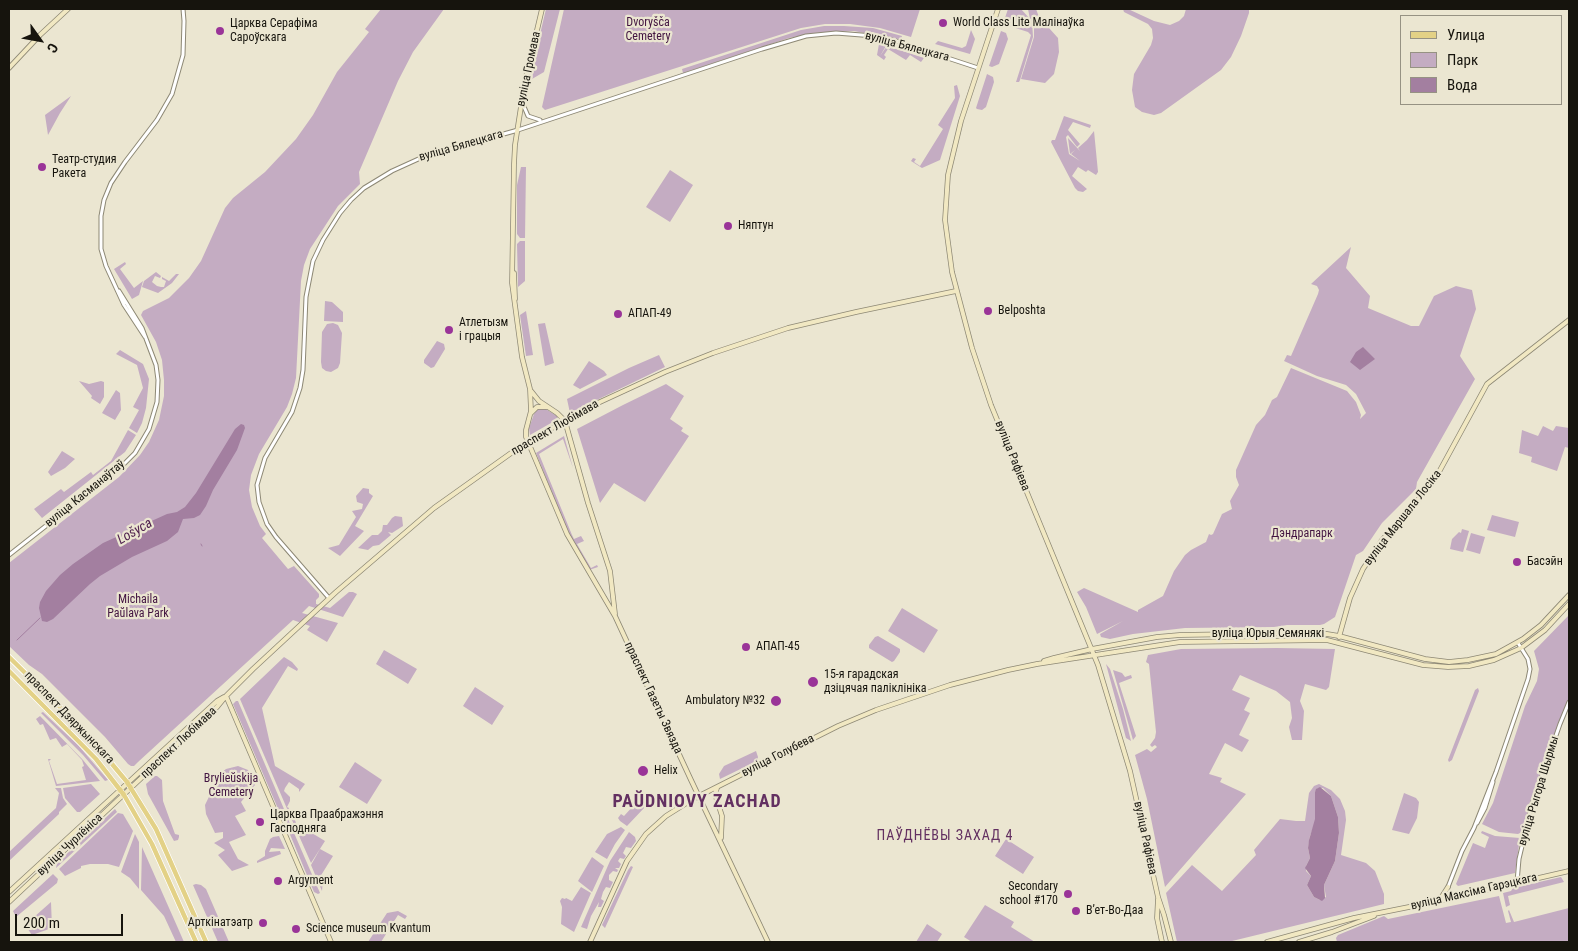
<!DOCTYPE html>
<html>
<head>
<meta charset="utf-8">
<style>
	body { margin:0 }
	#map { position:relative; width:1578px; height:951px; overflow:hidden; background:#ebe6d1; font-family:"Roboto Condensed",sans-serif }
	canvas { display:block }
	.frame { position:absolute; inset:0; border:10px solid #16140d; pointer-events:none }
	.legend { position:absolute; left:1400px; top:15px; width:162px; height:90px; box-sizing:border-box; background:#ebe6d1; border:1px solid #969283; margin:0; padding:6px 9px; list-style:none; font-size:15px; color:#16140d }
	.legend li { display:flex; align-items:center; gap:10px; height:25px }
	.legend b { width:25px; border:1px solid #969283 }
	.north { position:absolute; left:15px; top:15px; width:50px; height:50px; -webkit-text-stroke:4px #ebe6d1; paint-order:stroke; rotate:122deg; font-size:14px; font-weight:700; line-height:20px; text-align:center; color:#16140d }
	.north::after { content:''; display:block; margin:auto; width:18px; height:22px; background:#16140d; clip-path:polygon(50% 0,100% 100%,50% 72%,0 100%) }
	.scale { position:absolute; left:15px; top:914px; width:108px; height:22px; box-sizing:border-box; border:2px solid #16140d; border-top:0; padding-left:6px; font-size:15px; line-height:18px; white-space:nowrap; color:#16140d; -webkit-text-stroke:4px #ebe6d1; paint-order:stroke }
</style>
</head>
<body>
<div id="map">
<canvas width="1578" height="951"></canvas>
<div class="frame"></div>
<ul class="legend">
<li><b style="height:6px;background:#e3d186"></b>Улица</li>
<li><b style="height:14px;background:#c4acc2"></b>Парк</li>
<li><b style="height:14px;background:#a37fa0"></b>Вода</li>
</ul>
<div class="north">С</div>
<div class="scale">200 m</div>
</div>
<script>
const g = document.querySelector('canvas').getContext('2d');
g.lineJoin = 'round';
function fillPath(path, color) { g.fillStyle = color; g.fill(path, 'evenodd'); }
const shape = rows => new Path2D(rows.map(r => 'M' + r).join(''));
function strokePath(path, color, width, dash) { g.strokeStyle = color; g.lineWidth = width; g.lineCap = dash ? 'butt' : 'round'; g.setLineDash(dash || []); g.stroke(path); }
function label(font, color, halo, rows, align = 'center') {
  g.font = font + ' "Roboto Condensed",sans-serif'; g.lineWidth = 4.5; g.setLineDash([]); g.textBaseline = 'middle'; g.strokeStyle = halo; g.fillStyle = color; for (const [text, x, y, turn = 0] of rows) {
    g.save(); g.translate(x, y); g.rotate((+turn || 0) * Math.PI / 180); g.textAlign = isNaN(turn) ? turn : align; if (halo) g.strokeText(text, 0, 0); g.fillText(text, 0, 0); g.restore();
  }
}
fillPath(shape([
	[381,9,444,9,413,52,398,81,359,172,360,184,338,206,310,249,304,265,301,281,296,378,292,394,287,407,259,454,251,475,249,490,252,507,260,526,266,534,262,538,288,569,294,566,319,594,319,597,316,600,316,604,330,608,349,592,353,592,357,594,343,617,309,606,302,613,338,623,327,642,307,630,310,626,293,620,138,762,134,766,131,766,128,764,105,737,42,674,29,665,9,646,9,563,119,477,140,455,149,442,159,420,164,396,164,380,162,360,156,342,141,315,143,311,169,298,189,278,201,261,225,208,233,198,265,172,296,139,313,115,337,72,369,32,365,29],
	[546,9,560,9,544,72,532,79,537,47],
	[564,9,920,9,911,37,880,28,850,24,825,24,801,28,545,110,542,107],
	[1008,9,1021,9,1030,19,1028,9,1036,9,1039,17,1058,38,1059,52,1054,74,1045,83,1021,79,1034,37,1034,25,1032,22,1033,37,1020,80,1019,82,1016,82,1031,35,1028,32,1003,24],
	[1123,9,1128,9,1154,21,1170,25,1179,21,1184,16,1186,9,1249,9,1249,13,1241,36,1231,57,1221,70,1161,113,1154,115,1142,112,1135,107,1132,90,1134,74,1151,45,1153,38,1152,29,1148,24,1124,12],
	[844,26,873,28,902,36,901,39,896,39,854,31,813,33,789,38,683,73,682,69,801,30,824,26],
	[971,30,975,39,970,54,935,44,938,41,962,48,966,46],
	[1001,31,1006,33,1008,39,999,64,992,67,989,66],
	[879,44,886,46,880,56,887,46,924,58,921,62,910,55,906,60,888,49,884,55,886,57,884,60,877,55],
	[987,74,993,77,994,82,986,107,982,110,977,109,976,108],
	[957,85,960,96,940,160,922,168,911,161,913,158,916,159,914,162,920,166,943,129,938,125,955,98,954,86],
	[71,96,60,113,48,135,45,115],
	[1064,116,1091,125,1090,128,1073,122,1068,130,1080,144,1077,147,1068,135,1066,137,1069,154,1080,161,1071,154,1075,150,1070,154,1068,138,1080,151,1078,148,1087,140,1094,131,1098,172,1096,175,1088,170,1086,172,1078,167,1072,176,1087,189,1083,192,1078,191,1075,188,1051,142,1052,140,1055,140],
	[521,167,526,167,525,238,520,238,517,234,517,185],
	[670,170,693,185,670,222,646,207],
	[520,241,525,241,525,281,518,287,517,244],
	[1351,247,1346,268,1370,296,1368,308,1411,326,1419,326,1434,296,1456,286,1472,290,1476,309,1460,356,1475,379,1417,482,1416,489,1382,523,1363,551,1356,555,1335,617,1324,624,1320,625,1287,625,1274,627,1185,628,1133,634,1110,639,1101,637,1100,634,1123,621,1097,634,1086,607,1077,592,1084,588,1138,612,1138,610,1163,596,1174,571,1185,555,1191,550,1206,542,1209,534,1211,535,1213,534,1222,514,1232,509,1230,501,1239,485,1236,477,1236,470,1256,425,1265,415,1272,400,1277,397,1291,368,1347,391,1356,402,1361,415,1360,419,1366,413,1356,394,1346,385,1317,376,1284,361,1287,355,1291,356,1318,294,1319,290,1317,286,1311,284],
	[125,262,126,264,120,269,134,288,143,281,139,295,132,299,114,269],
	[156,272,161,276,160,278,155,276,152,282,157,286,161,287,164,287,166,281,162,279,162,277,169,281,176,274,179,274,172,283,158,293,142,287,144,281],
	[325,301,332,302,343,312,343,322,324,321],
	[526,311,533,355,526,356,520,315],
	[333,323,338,325,342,333,340,363,338,368,331,372,326,371,322,368,321,362,322,332,327,324],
	[545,323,554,363,545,366,538,324],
	[437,341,444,344,445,349,434,367,431,368,424,363,424,360],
	[120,350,143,364,149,379,146,408,142,423,137,433,129,428,139,410,133,407,143,388,137,365,116,354],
	[659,355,665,367,570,413,567,399,629,368],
	[589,361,604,371,607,375,580,389,573,385],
	[79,381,89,384,101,381,104,382,104,397,100,404,91,398,92,396],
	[666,384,684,396,670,419,683,428,681,431,689,436,645,502,614,483,600,503,577,429,623,405],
	[116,390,120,393,121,410,115,420,102,413],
	[538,408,544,408,557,416,558,419,530,435,529,428,534,414],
	[1543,426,1553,431,1556,426,1569,428,1569,448,1565,447,1557,471,1531,462,1532,457,1519,453,1522,430,1538,436],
	[128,430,136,435,125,452,42,518,34,509,61,489,64,492,91,472,93,475,111,461],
	[564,436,573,468,563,439,539,454,572,535,574,539,581,536,584,541,577,544,591,568,597,565,598,567,589,570,564,523,536,453],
	[62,451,75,459,65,468,51,476,48,472],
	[363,488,369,489,369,493,373,496,355,526,364,531,340,556,328,548,339,545,356,517,352,511,362,509,363,504,357,502,356,496],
	[1492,515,1519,522,1515,537,1487,530],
	[395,516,402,517,403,526,392,533,388,532,391,535,379,545,373,546,368,550,358,548,372,535,378,535,382,531,383,525,387,525,392,518],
	[1462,529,1469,531,1463,552,1450,549,1452,539,1459,532,1461,533],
	[1471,533,1485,537,1480,554,1466,550],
	[902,608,938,630,924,653,888,631],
	[1569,615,1569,698,1553,737,1522,832,1518,834,1499,832,1482,824,1493,803,1525,706,1537,681,1539,669,1534,651],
	[878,636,900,649,900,652,894,661,892,662,869,648,869,645,875,637],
	[1277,648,1335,649,1329,687,1326,690,1305,684,1300,701,1304,711,1302,740,1292,740,1289,727,1292,718,1290,702,1276,691,1240,675,1232,690,1250,698,1244,710,1250,713,1239,735,1249,740,1242,752,1225,743,1209,774,1222,778,1220,782,1246,794,1165,887,1147,799,1135,755,1147,749,1151,752,1157,747,1155,745,1152,747,1150,745,1155,738,1156,732,1149,664,1146,662,1148,655,1181,649],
	[384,650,417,669,408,684,376,664],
	[284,657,292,662,298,669,297,671,288,666,262,708,275,766,305,784,299,792,299,789,289,782,285,788,284,791,290,797,290,801,287,807,289,808,288,811,240,699],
	[1106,664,1110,669,1123,709,1131,741,1126,738],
	[1113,670,1122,673,1125,677,1131,675,1132,678,1119,683,1136,736,1133,740],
	[475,687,504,706,492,725,463,706],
	[1478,688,1479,691,1452,760,1449,762,1448,760,1475,690],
	[236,701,238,701,284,809,279,811,233,704],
	[43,712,78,745,108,780,105,781,83,755,41,713],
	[40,716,83,760,100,781,56,786,48,759,51,759,49,761,57,784,86,780,82,767,84,766,82,760,67,744,62,747,56,738,50,740,43,724,40,725,36,719],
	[756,751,758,757,757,761,720,779,719,774,724,766],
	[355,762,382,780,367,804,339,787],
	[238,766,248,770,255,785,241,802,246,811,235,816,246,835,229,842,238,859,249,865,232,871,218,855,225,850,214,843,223,838,223,832,215,833,206,814,205,805,220,774,226,769],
	[155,776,157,776,162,780,163,801,175,834,179,835,179,837,178,840,174,841,148,794,146,784],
	[91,784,100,794,80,812,77,812,65,798,63,788],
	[1319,784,1331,790,1340,799,1345,811,1346,820,1341,855,1366,863,1375,871,1384,894,1384,904,1228,942,1177,942,1166,893,1192,865,1222,891,1256,855,1254,850,1280,819,1296,821,1305,821,1309,793,1314,786],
	[1318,788,1323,788,1331,796,1338,817,1339,833,1335,861,1324,885,1326,897,1320,900,1314,897,1307,885,1311,876,1306,871,1306,866,1310,858,1308,848,1310,836,1315,823,1316,805,1315,792],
	[55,788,61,788,63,798,67,804,59,812,59,814,9,861,9,852,56,808,59,793],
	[1404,793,1416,798,1419,802,1417,818,1409,834,1392,830],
	[629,798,635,802,640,799,645,807,627,826,620,821,618,818,621,814,624,816,634,805],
	[115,809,117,812,56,868,57,863],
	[298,810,301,811,295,820,297,826,301,828,302,827,325,841,311,863,292,820],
	[118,813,123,814,133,831,119,867,108,864,90,864,81,866,81,868,65,876,59,869],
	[288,819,320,893,318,894,314,892,286,825],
	[621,827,625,830,615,844,607,859,595,852,607,834],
	[1482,831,1495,836,1520,838,1515,873,1458,886,1456,884,1473,843,1485,848,1489,837,1481,833],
	[629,832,635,837,636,841,631,848,626,847,623,853,626,856,624,859,620,858,618,861,621,864,619,868,615,868,618,870,617,872,613,871,609,875,609,880,613,882,610,888,606,887,603,892,601,899,604,901,601,907,598,907,599,902,591,916,587,929,581,927,610,861],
	[135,834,139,842,139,889,130,878,121,872],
	[279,836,285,849,271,848,269,852,280,851,281,854,257,863,257,861,265,856,265,851,270,839,273,837],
	[1006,839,1034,857,1023,874,995,856],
	[142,847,177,926,184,942,176,942,164,916,141,890],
	[320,849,333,856,320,877,323,879,322,891,311,865],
	[592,857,604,866,592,892,578,881],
	[631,866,633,867,605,928,602,925,628,870],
	[53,874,58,879,57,883,16,917,13,911],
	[1561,877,1564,882,1508,896,1510,905,1506,907,1503,893,1511,891,1513,888],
	[196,884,201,885,206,889,229,942,218,942,193,885],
	[581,887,591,893,574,932,561,924,562,907,560,901,562,898,565,899,566,898,572,901],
	[1499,896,1506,923,1511,922,1508,911,1509,910,1514,922,1569,908,1569,942,1337,942,1336,938,1338,935,1384,916,1388,919],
	[51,902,52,928,32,935,25,925],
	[985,905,1014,922,1011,927,1035,942,972,942,964,937],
	[398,911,407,916,405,919,398,915,381,942,368,942,387,913],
	[927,924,942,934,937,942,916,942]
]), '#c4acc2');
fillPath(shape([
	[1363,347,1375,359,1360,370,1350,362,1356,352],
	[241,424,244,425,245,428,237,450,213,490,206,506,200,515,194,518,183,519,178,532,167,541,132,557,100,576,90,584,53,619,47,622,42,621,39,608,40,602,46,591,60,575,73,564,103,543,167,514,177,512,185,507,196,493,235,429],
	[1320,787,1331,796,1338,817,1339,833,1335,861,1324,885,1325,898,1322,901,1314,897,1307,885,1311,876,1305,868,1310,858,1308,848,1309,840,1315,819,1315,792,1316,789]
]), '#a37fa0');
strokePath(shape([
	[201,544,202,546],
	[17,640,40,618]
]), '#a37fa0', 1);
const tertiary = shape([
	[522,102,528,116,540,120],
	[145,337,124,305,106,266,101,249,101,216,104,200,111,183,125,162,157,120,172,94,183,55,184,21,183,9],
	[9,555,122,466,135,453,149,429,157,402,158,380,156,365,142,328,119,291],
	[329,598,276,537,267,524,259,502,257,485,265,458,292,412,300,388,303,370,306,297,313,261,323,240,340,213,351,200,364,188,392,171,425,156,518,130,762,49,806,36,836,33,874,36,896,41,978,68],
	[1477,823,1485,808,1493,782],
	[1474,828,1496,772,1528,679,1530,669,1528,659,1518,643],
	[1517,882,1519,859,1532,804,1560,724,1569,702],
	[1448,887,1462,851,1474,828]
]);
const secondary = shape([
	[542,9,525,81,515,145,514,164,512,283,522,357,530,389,531,411,526,430,526,437,567,534,615,616,691,780,768,942],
	[998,9,961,121,948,175,945,220,952,272,972,348,991,405,1098,665,1130,771,1158,897,1164,915,1171,942],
	[9,68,40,35,68,9],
	[514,273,515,299],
	[531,391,539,401,557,413,565,421,588,503,610,571,615,614],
	[531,413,537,407,547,407],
	[1339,637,1350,598,1363,569,1382,540,1433,483,1487,384,1569,320],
	[1044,661,1054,658,1092,649,1157,637,1180,635,1298,633,1327,634,1339,636,1425,659,1449,662,1468,660,1496,654,1523,639,1541,625,1569,595],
	[226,696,331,942],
	[717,788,715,794,722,816,721,838],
	[9,892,217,701,224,697],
	[1158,899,1157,918,1162,942],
	[1439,901,1448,887],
	[9,902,168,753,217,707,226,696,253,669,336,592,434,508,528,441,600,402,665,372,713,353,788,328,856,312,956,291],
	[590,942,627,861,646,834,666,816,693,799,838,726,876,710,950,685,1008,670,1037,664,1180,642,1327,640,1423,665,1448,667,1469,666,1494,660,1521,648,1545,630,1569,604],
	[1267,942,1354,918,1439,901,1569,871],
	[1299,942,1332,932,1374,916]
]);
const primary = shape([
	[9,657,87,734,127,782,156,829,206,942],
	[9,671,96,759,124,795,152,844,196,942]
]);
strokePath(tertiary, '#8d8875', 5);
strokePath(secondary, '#8d8875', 5.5);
strokePath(primary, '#fff', 6);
strokePath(tertiary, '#fff', 3);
strokePath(secondary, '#f1e8c2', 4);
strokePath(primary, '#e3d186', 4.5);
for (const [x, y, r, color] of [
	[943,23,5,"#9a3498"],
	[220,31,5,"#9a3498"],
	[42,167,5,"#9a3498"],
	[728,226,5,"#9a3498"],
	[988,311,5,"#9a3498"],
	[618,314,5,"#9a3498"],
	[449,330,5,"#9a3498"],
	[1517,562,5,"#9a3498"],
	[746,647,5,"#9a3498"],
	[813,682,6,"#9a3498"],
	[776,701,6,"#9a3498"],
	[643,771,6,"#9a3498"],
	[260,822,5,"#9a3498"],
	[278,881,5,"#9a3498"],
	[1068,894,5,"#9a3498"],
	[1076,911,5,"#9a3498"],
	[263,923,5,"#9a3498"],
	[296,929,5,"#9a3498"]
]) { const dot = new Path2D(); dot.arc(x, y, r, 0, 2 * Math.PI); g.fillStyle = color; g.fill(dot); strokePath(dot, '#ebe6d1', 2); }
label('12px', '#421441', '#ebe6d1', [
	["Dvoryšča",648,23],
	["Cemetery",648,37],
	["Дэндрапарк",1302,534],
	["Michaila",138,600],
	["Paŭlava Park",138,614],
	["Brylieŭskija",231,779],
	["Cemetery",231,793]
]);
label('12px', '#16140d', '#ebe6d1', [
	["World Class Lite Малінаўка",953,23],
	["Царква Серафіма",230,24],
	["Сароўскага",230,38],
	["Театр-студия",52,160],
	["Ракета",52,174],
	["Няптун",738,226],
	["Belposhta",998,311],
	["АПАП-49",628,314],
	["Атлетызм",459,323],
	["і грацыя",459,337],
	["Басэйн",1527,562],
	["АПАП-45",756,647],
	["15-я гарадская",824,675],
	["дзіцячая паліклініка",824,689],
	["Ambulatory №32",765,701,"right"],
	["Helix",654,771],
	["Царква Праабражэння",270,815],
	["Гасподняга",270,829],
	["Argyment",288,881],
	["Secondary",1058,887,"right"],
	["school #170",1058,901,"right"],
	["Вʼет-Во-Даа",1086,911],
	["Арткінатэатр",253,923,"right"],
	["Science museum Kvantum",306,929]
], 'left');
label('12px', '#16140d', '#ebe6d1', [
	["вуліца Бялецкага",907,47,15],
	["вуліца Громава",529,69,-78],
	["вуліца Бялецкага",461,146,-16],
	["праспект Любімава",555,428,-30],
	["вуліца Рафіева",1012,456,68],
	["вуліца Касманаўтаў",85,494,-39],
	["вуліца Маршала Лосіка",1403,518,-52],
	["вуліца Юрыя Семянякі",1268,634],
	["праспект Газеты Звязда",653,698,65],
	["праспект Дзяржынскага",69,718,46],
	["праспект Любімава",179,743,-43],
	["вуліца Голубева",778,756,-27],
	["вуліца Рыгора Шырмы",1539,791,-73],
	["вуліца Рафіева",1145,838,78],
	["вуліца Чурлёніса",70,845,-43],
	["вуліца Максіма Гарэцкага",1474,892,-13]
]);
label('italic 14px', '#4e1f4d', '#ebe6d1', [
	["Lošyca",135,532,-30]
]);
g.letterSpacing = '1px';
label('14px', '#633061', '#ebe6d1', [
	["ПАЎДНЁВЫ ЗАХАД 4",945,836]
]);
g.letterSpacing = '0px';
g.letterSpacing = '1px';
label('bold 18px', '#633061', '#ebe6d1', [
	["PAŬDNIOVY ZACHAD",697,802]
]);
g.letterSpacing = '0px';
</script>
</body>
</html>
